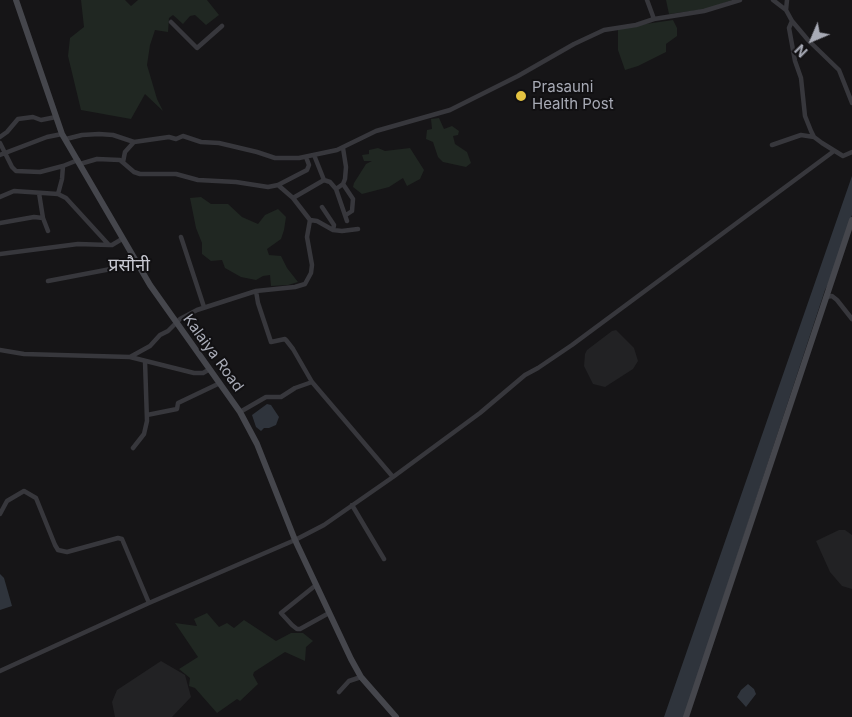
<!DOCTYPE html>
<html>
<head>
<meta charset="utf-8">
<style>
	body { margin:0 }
	#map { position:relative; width:852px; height:717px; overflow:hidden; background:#161517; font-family:Inter,sans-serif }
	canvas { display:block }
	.north { position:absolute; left:787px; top:15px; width:50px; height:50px; -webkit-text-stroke:4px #111012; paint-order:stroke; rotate:225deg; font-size:14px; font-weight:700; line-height:20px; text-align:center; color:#a8abb6 }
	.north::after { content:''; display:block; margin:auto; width:18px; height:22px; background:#a8abb6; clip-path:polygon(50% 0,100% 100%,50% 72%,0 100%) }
</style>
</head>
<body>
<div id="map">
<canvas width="852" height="717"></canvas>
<div class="north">N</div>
</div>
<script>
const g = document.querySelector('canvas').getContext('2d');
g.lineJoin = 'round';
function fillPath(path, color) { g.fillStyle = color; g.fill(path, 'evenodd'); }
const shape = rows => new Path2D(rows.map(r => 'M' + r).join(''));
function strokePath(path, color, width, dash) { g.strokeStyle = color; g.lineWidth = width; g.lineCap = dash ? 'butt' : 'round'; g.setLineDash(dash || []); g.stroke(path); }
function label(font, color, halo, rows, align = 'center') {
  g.font = font + ' Inter,"Noto Sans Devanagari",sans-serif'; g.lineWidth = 4; g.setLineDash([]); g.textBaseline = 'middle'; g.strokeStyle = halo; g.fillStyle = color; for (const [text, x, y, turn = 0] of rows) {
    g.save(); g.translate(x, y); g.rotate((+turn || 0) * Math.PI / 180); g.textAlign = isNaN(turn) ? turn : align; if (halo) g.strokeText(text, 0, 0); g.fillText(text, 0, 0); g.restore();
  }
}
fillPath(shape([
	[616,330,634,348,638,361,633,369,605,387,593,384,584,366,585,354,587,350,612,331],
	[839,530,845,530,852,535,852,589,842,586,830,572,816,541],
	[161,661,185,675,191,697,172,717,115,717,112,702,117,690]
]), '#222224');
fillPath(shape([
	[81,0,125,0,131,6,138,0,207,0,219,15,206,25,195,15,190,16,183,24,173,15,169,18,168,32,155,30,150,45,147,65,157,99,163,111,145,94,131,119,81,110,68,56,70,38,84,27],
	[666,0,732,0,707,9,669,14],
	[673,20,677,28,677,36,666,44,666,52,638,66,625,70,618,50,618,28],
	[439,118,444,129,452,126,459,131,458,135,453,136,455,144,467,152,471,163,466,167,443,162,438,157,433,142,426,139,427,130,432,129,431,119],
	[378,148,385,151,410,148,424,170,420,179,407,186,403,178,389,187,362,194,353,187,354,183,366,164,372,161,364,161,362,155,369,154,369,150],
	[201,197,211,204,228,204,242,217,258,224,265,215,278,209,286,217,284,230,281,239,267,249,269,255,281,256,287,268,298,282,288,285,271,286,270,275,263,276,256,280,241,277,225,268,222,260,211,261,202,254,202,243,196,228,190,198],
	[207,613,219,627,227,623,234,628,244,620,276,641,291,633,303,633,313,641,306,647,305,661,285,652,254,672,253,675,258,684,240,701,237,699,217,713,195,688,189,686,190,678,179,669,198,657,175,623,197,626,194,619]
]), '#202722');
fillPath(shape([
	[852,176,852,215,832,276,825,290,684,717,664,717],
	[267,404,271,405,279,417,276,425,269,428,264,428,261,431,256,427,252,415],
	[0,574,4,578,12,606,0,610],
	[748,684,754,689,756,694,746,707,737,697,741,690]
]), '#2f343c');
strokePath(shape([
	[647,0,654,19],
	[773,0,786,10,792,21,808,40,839,70,852,103],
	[786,10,787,0],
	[792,21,789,28,795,61,801,78,805,116,811,131,814,137,822,143,843,156,852,152],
	[171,22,197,48,222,26],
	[0,137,7,132,18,119,33,117,41,120,56,117],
	[66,139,82,135,99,134,113,135,134,142,169,137,176,139,183,136,201,142,219,143,257,152,275,158,299,158,337,150,376,131,450,110,518,76,574,44,604,30,636,25,654,19,704,11,740,0],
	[0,143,12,167,16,171,40,172,63,166],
	[772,145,801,135,814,137],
	[343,148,346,167,345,179,343,184,336,189,347,221],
	[0,155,47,137,62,134],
	[314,155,324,180],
	[123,162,125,152,134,142],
	[80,164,97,159,120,160,134,172,140,174,176,174,198,180,236,182,268,187,278,185,307,170,309,165,306,157],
	[343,184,353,199,352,211,346,215],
	[39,193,43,218,48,231],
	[58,194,62,179,63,166,78,160],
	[0,197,14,191,58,194,66,198,109,245,112,245,122,239],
	[293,198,324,180,330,182,336,189],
	[322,207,334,225,333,230],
	[310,220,317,221,333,230,342,231,358,229],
	[0,223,34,217,43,218],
	[181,237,204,307],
	[0,254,78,244,109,245],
	[48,281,137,264],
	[826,297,832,296,837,300,852,319],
	[0,350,24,354,130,357,194,373,203,373,210,369],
	[130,357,150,346,160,335,168,331,180,319,197,310,256,291,295,287,305,284,311,273,312,265,307,237,310,220,293,198,278,185],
	[240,412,266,397,281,397,295,388,312,382],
	[147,415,177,409,178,403,220,383],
	[133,448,144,434,147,421,145,361],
	[393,477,480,413,525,375,538,368,572,345,834,151],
	[352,505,384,559],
	[0,514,7,501,24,491,36,498,55,545,58,550,67,552,118,538,122,539,149,603],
	[316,585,281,613,292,625,297,629,300,629,329,613],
	[0,671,149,603,295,540,324,525,393,477,312,382,293,349,286,340,285,339,271,342,258,303,256,291],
	[339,692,349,681,361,677]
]), '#37373c', 4.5);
strokePath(shape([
	[16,0,62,134,150,285,240,412,257,444,295,540,351,659,361,677,396,717],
	[686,717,852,220]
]), '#45464c', 6);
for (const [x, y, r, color] of [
	[521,96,6,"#e4c341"]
]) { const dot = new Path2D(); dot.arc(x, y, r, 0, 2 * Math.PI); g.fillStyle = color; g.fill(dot); strokePath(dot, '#111012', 2); }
label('15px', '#a8abb6', '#111012', [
	["Prasauni",532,87],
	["Health Post",532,104]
], 'left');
label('15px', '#a8abb6', '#111012', [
	["Kalaiya Road",213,353,54]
]);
label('18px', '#c9cad3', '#111012', [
	["प्रसौनी",129,266]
]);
</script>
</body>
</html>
